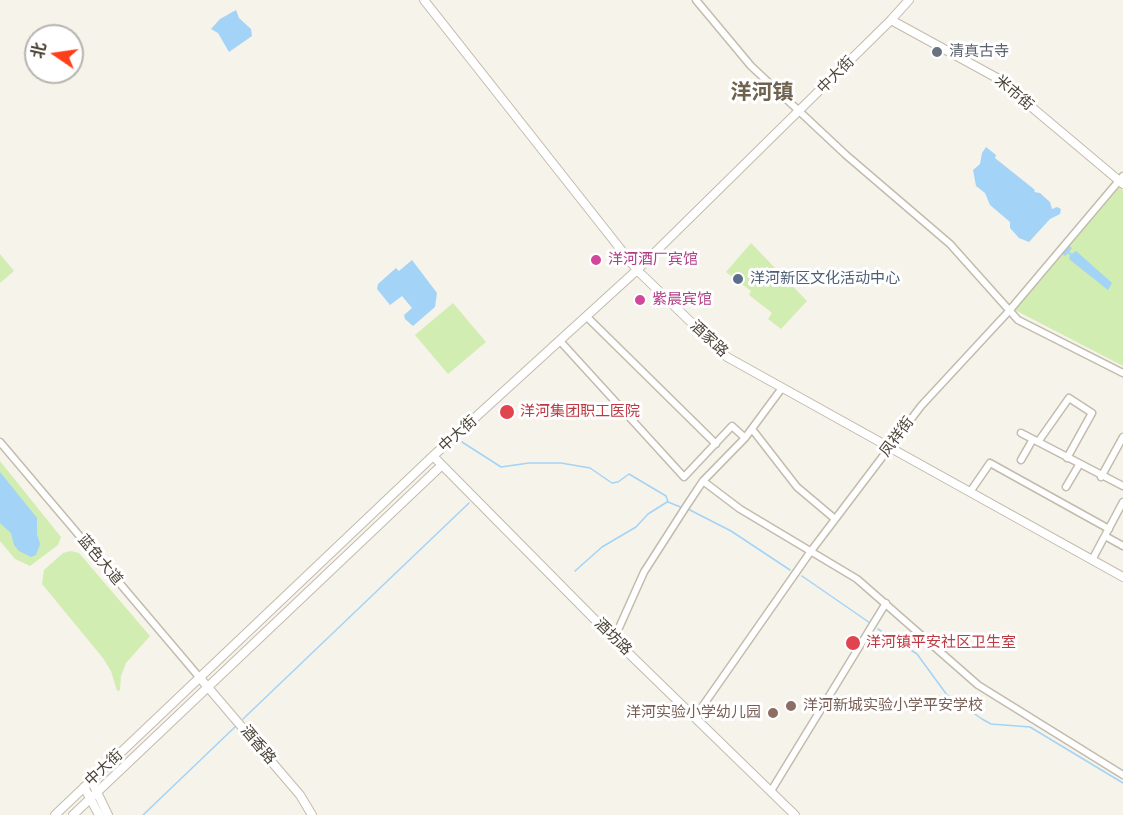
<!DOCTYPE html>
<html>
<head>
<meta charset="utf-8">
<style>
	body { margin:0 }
	#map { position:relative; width:1123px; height:815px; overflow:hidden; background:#f6f3ea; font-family:"IBM Plex Sans","Noto Sans SC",sans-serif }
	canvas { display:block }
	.north { position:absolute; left:24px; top:24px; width:60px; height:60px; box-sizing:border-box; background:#fff; border:2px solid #b7b4af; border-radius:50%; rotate:283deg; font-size:16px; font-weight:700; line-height:24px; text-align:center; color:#4b4437 }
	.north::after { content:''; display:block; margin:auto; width:21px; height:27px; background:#ff3f18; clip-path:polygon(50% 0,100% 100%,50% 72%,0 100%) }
</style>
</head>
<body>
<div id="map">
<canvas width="1123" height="815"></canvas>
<div class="north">北</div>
</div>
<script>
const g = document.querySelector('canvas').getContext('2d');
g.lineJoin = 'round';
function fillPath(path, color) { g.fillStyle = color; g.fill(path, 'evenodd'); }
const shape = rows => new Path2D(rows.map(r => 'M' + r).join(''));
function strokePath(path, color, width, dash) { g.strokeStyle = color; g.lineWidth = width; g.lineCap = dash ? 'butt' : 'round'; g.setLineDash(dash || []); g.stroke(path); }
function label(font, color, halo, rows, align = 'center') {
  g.font = font + ' "IBM Plex Sans","Noto Sans SC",sans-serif'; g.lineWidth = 6; g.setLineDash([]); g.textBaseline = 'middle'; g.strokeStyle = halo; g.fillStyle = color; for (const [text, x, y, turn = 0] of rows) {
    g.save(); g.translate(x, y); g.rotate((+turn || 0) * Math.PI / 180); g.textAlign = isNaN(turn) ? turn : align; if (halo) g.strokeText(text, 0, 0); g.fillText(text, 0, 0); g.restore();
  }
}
fillPath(shape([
	[1114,185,1123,190,1123,366,1011,308],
	[751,243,807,301,781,329,768,319,772,313,749,295,751,291,726,272],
	[0,254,14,271,0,283],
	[453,303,486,342,448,374,415,335],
	[0,461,61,537,58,545,30,566,15,559,0,541],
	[71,551,79,553,150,636,126,663,121,676,120,690,117,691,111,671,103,658,42,584,44,570,63,553]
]), '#d1edb1');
fillPath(shape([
	[236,10,239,18,251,29,252,36,229,52,218,33,211,29,220,19],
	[986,147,996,155,995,158,1035,190,1034,192,1040,193,1050,202,1052,209,1057,207,1061,209,1060,214,1050,219,1029,242,1019,238,1010,228,1010,222,990,205,985,193,976,186,973,170,980,164,982,153],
	[1067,244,1072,248,1069,252,1072,254,1076,251,1112,283,1108,290,1069,259,1070,255,1068,253,1065,256,1060,252],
	[412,260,437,293,435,307,413,326,405,319,404,315,412,308,402,296,390,305,377,289,378,284,396,268,399,271],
	[0,472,37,518,37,534,40,544,36,555,31,557,19,551,14,545,11,533,0,523]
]), '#a3d3f6');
strokePath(shape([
	[462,442,501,467,529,463,561,463,590,468,612,483,618,482,629,474,666,496,668,502,683,508],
	[688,509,731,531,790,570],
	[575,571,602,547,636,527,648,514,667,502],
	[802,576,870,623],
	[878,629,917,654,947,695,982,719,991,724,1030,727,1123,783],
	[243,719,469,503],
	[143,815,236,726]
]), '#a3d3f6', 1.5);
const minor = shape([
	[696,0,751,66,846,155,950,244,1018,320,1123,373],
	[586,316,716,444],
	[560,341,684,477,732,426,745,438],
	[752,429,797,487,835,519],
	[1021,433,1123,486],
	[0,442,200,678],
	[1038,442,1069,398,1092,413,1067,458],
	[1021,460,1033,439],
	[1101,477,1123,437],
	[703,481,740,509,857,579,978,685,1123,775],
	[1066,487,1079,465],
	[970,492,990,463,1109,529],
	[1105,536,1123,546],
	[1092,560,1123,502],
	[614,639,644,572,687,505,703,481,745,438,782,388],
	[695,717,811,551,921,406,1009,311,1123,176],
	[771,791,886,603]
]);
const tertiary = shape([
	[424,0,637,270,727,357,1123,577],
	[891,20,997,78,1123,184],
	[433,456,614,639,795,815],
	[200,678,300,795,312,815],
	[91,780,108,815],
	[84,787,99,815],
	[55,815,433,456,637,270,891,20,909,0],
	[73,815,442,465]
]);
strokePath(minor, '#c3bbac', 9);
strokePath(tertiary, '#c3bbac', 10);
strokePath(minor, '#fff', 6);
strokePath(tertiary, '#fff', 8);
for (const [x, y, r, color] of [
	[937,52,6,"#6b7280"],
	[596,260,6,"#d1479c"],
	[738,279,6,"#5c6f8a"],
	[640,300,6,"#d1479c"],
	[507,412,8,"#e0444e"],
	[853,643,8,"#e0444e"],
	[791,706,6,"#8d6e63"],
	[773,713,6,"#8d6e63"]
]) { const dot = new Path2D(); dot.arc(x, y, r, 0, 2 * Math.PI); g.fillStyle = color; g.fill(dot); strokePath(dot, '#fff', 2); }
label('15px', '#5b616d', '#fff', [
	["清真古寺",949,52]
], 'left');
label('15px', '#4b4437', '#fff', [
	["中大街",836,75,-45],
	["米市街",1014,93,40],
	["酒家路",709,339,43],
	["中大街",458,434,-42],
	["凤祥街",897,437,-53],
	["蓝色大道",100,560,50],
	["酒坊路",613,637,45],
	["酒香路",258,745,50],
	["中大街",104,768,-43]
]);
label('15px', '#b23c85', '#fff', [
	["洋河酒厂宾馆",608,260],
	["紫晨宾馆",652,300]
], 'left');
label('15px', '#4e5e75', '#fff', [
	["洋河新区文化活动中心",750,279]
], 'left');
label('15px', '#be3a42', '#fff', [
	["洋河集团职工医院",520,412],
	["洋河镇平安社区卫生室",866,643]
], 'left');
label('15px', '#785e54', '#fff', [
	["洋河新城实验小学平安学校",803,706],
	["洋河实验小学幼儿园",761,713,"right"]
], 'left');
label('bold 21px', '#6f624e', '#fff', [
	["洋河镇",762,93]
]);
</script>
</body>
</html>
